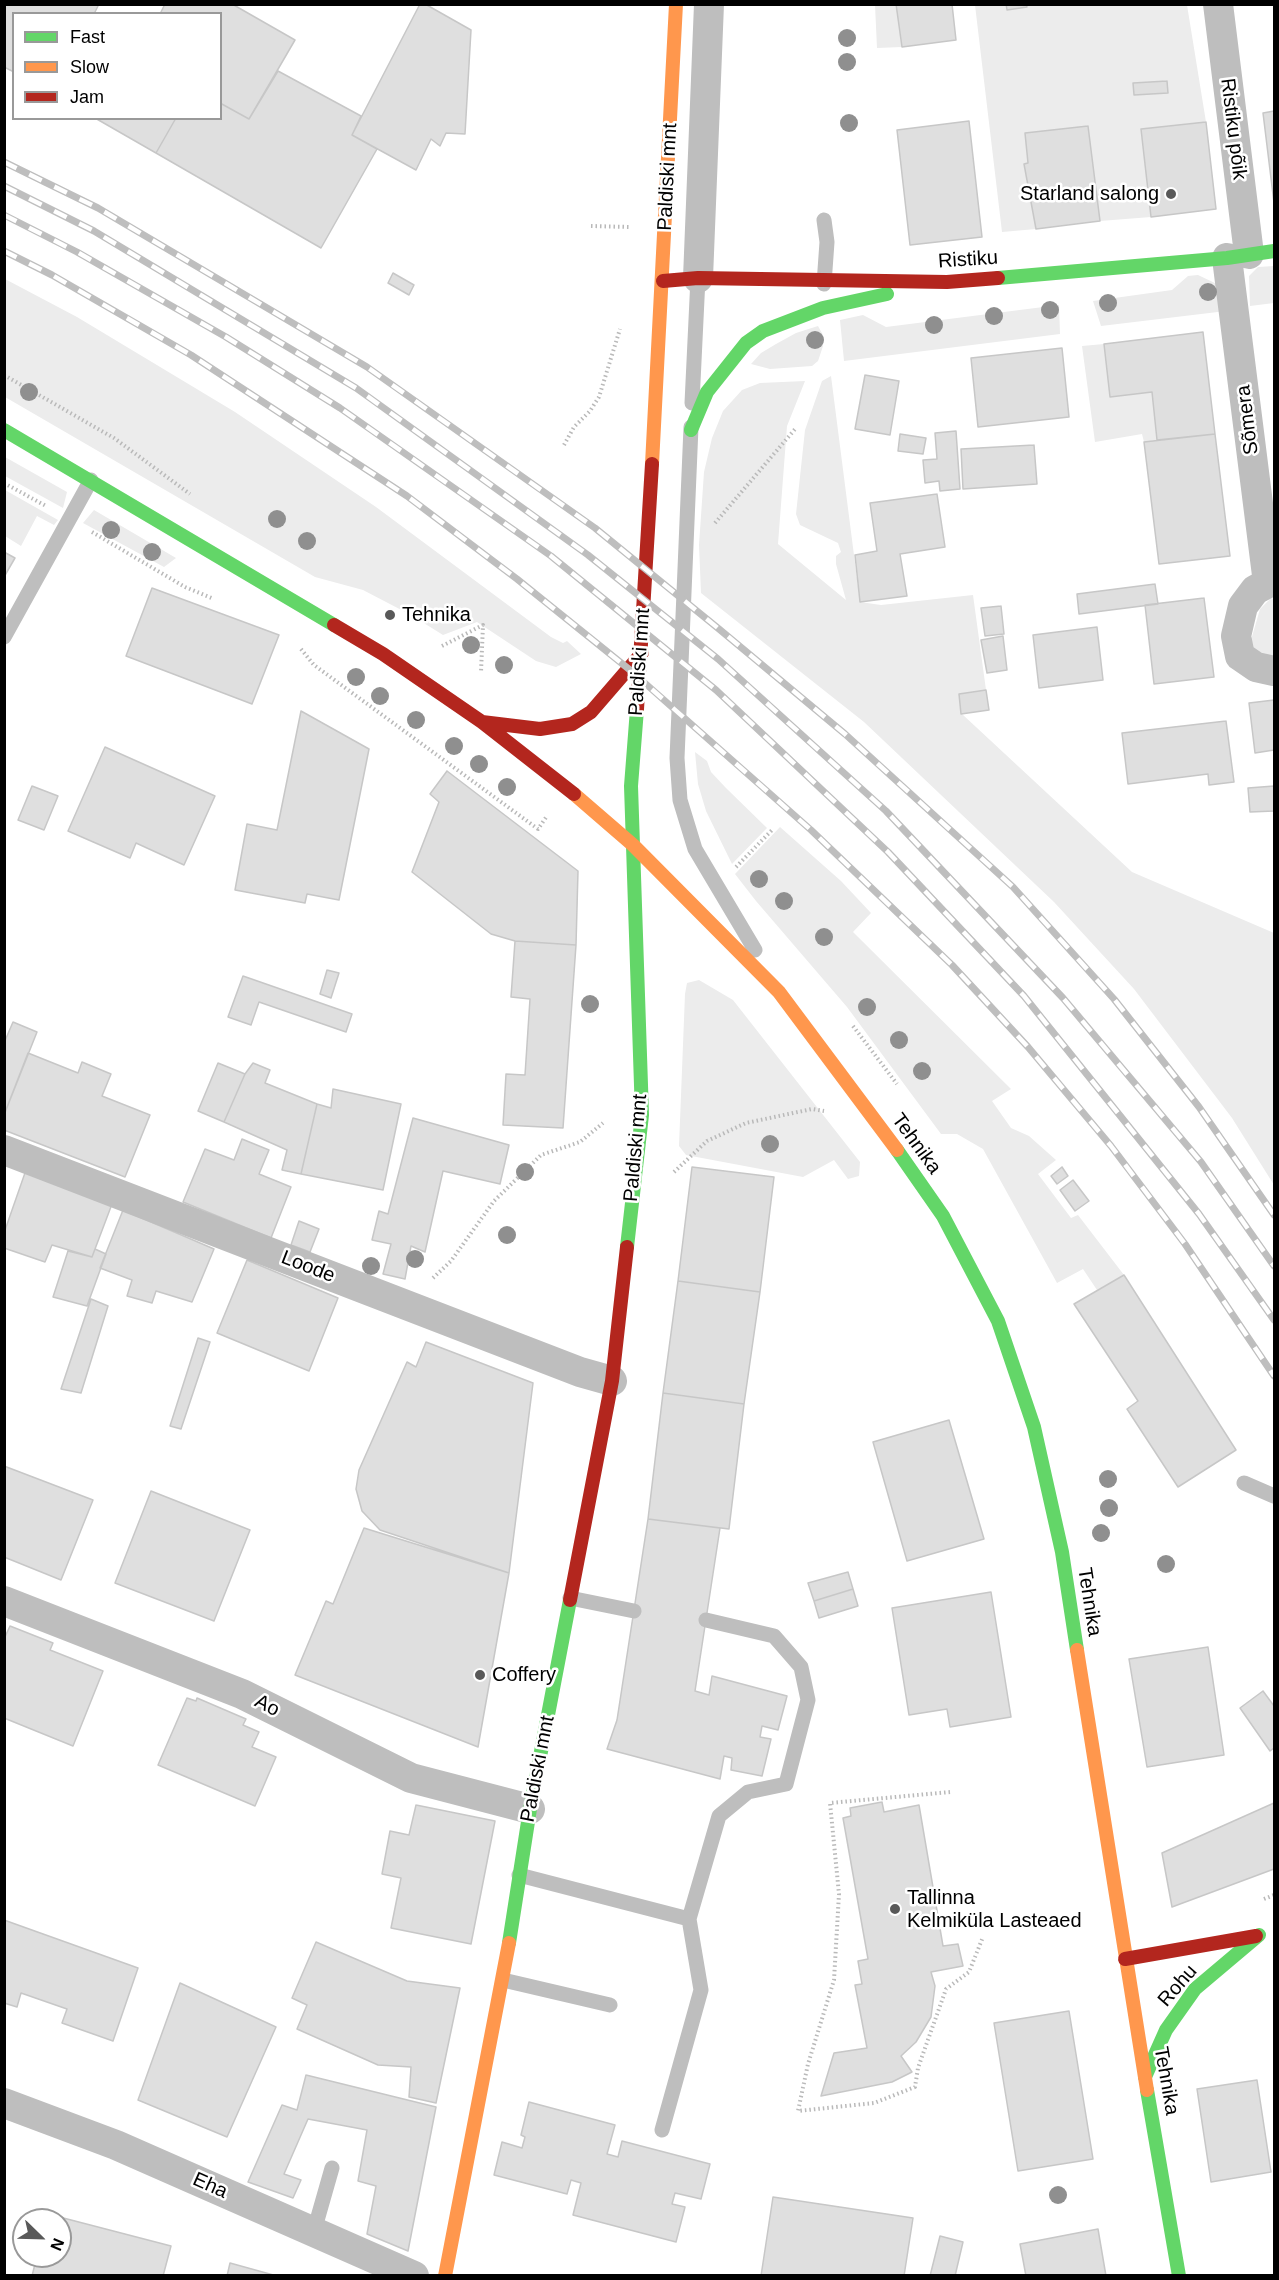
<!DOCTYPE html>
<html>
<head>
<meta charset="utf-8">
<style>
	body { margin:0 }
	#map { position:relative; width:1279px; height:2280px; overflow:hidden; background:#fff; font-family:Arial,sans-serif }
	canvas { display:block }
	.frame { position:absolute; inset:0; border:6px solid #000; pointer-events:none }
	.legend { position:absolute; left:12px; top:12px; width:210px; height:108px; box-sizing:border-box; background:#fff; border:2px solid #999; margin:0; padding:8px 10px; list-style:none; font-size:18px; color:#000 }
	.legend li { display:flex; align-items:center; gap:12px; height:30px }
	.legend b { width:30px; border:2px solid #999 }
	.north { position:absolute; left:12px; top:2208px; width:60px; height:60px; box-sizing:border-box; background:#fff; border:2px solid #999; border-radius:50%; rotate:113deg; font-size:16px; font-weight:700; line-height:24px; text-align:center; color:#000 }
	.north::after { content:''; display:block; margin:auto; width:21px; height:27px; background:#595959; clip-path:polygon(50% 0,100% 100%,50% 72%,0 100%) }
</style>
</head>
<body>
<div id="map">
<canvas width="1279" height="2280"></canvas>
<div class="frame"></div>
<ul class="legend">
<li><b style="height:8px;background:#63d668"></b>Fast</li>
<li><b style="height:8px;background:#ff974d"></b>Slow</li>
<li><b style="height:8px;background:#b3261e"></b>Jam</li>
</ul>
<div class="north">N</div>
</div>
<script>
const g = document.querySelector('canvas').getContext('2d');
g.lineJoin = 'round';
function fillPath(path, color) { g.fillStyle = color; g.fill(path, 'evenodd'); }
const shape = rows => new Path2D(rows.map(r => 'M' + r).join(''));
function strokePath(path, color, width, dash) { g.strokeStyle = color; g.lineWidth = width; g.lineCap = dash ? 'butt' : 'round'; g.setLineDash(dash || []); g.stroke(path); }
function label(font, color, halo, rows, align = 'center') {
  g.font = font + ' Arial,sans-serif'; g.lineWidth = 5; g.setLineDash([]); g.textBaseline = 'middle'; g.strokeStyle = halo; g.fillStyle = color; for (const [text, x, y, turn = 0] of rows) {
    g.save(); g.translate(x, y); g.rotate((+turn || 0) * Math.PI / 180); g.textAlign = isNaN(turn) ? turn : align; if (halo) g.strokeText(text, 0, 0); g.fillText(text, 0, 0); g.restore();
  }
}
fillPath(shape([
	[1027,4,1187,5,1206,122,1141,130,1151,217,1100,221,1087,126,1025,133,1028,163,1024,165,1036,229,1002,232,975,5,1006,5,1007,10,1026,7],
	[1167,81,1168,93,1134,95,1134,83],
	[875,5,896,5,902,47,877,48],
	[1274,266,1274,303,1250,306,1249,276,1258,267],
	[1198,275,1217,284,1226,311,1101,326,1093,301,1172,290,1188,276],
	[5,279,77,317,235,412,376,507,551,637,563,643,567,641,581,654,556,667,536,661,477,622,443,635,411,615,363,590,315,577,5,397],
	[1059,305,1060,334,844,361,840,320,863,315,886,327],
	[818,326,823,335,823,346,818,361,812,366,770,369,751,364,761,353,776,344,796,333],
	[1104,344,1110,397,1152,392,1157,440,1144,442,1142,434,1095,442,1082,346],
	[831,376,860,602,881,605,973,595,986,690,959,694,962,714,1132,872,1274,933,1274,1185,1232,1118,1134,989,1054,902,864,722,701,593,699,545,704,472,712,438,723,411,742,390,760,383,805,381,787,426,778,544,846,600,836,564,836,556,841,552,838,543,800,525,796,514,805,430,822,381],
	[5,457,67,492,63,508,5,476],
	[5,490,58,520,54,525,37,516,21,546,5,536],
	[94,510,176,558,164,567,83,523],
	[1271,598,1274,599,1274,657,1270,658,1252,648,1251,640,1260,609],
	[695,752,707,761,711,772,726,788,767,828,732,864,706,811,698,784],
	[780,827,841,881,871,913,853,932,1011,1089,992,1101,1011,1128,1029,1136,1056,1160,1038,1174,1071,1218,1078,1215,1124,1275,1097,1290,1083,1269,1057,1283,983,1149,957,1134,941,1134,847,1007,756,901,735,874],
	[699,980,733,1000,860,1162,859,1176,848,1179,834,1160,803,1177,686,1155,679,1146,685,994,687,983]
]), '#ececec');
const building = shape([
	[4,4,99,4,94,14,14,14,14,72,4,67,4,4],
	[165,4,232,4,295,40,249,119,220,103,220,14,160,14,165,4],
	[420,4,425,4,471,30,465,134,446,133,440,146,431,139,416,170,352,135,420,4],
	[896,4,952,4,956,40,902,47,896,4],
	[1006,4,1026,4,1027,7,1007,10,1006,4],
	[278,71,361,116,352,135,377,149,321,248,156,153,176,118,220,118,220,103,249,119,278,71],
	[1167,81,1168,93,1134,95,1133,83,1167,81],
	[1274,111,1274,203,1263,113,1274,111],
	[95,118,176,118,156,153,95,118],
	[969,121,982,237,910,245,897,130,969,121],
	[1206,122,1216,209,1151,217,1141,129,1206,122],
	[1088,126,1100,221,1036,229,1024,164,1028,163,1025,133,1088,126],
	[393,273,414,285,409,295,388,283,393,273],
	[1203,332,1215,434,1157,440,1152,392,1110,397,1104,344,1203,332],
	[1062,348,1069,417,978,427,971,358,1062,348],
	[865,375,899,381,890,435,855,429,865,375],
	[956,431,960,489,940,491,939,481,925,483,923,460,937,459,935,433,956,431],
	[900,434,926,438,923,454,898,451,900,434],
	[1215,434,1230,556,1159,564,1144,442,1215,434],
	[1034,445,1037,484,963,489,961,449,1034,445],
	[937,494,945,547,900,554,907,596,860,602,855,555,877,551,870,503,937,494],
	[4,552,15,558,4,577,4,552],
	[1155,584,1158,604,1079,614,1077,594,1155,584],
	[152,588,279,635,252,704,126,656,152,588],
	[1204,598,1214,677,1154,684,1145,605,1204,598],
	[1001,606,1004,634,985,636,981,608,1001,606],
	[1097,627,1103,680,1039,688,1033,635,1097,627],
	[1003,636,1007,670,987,673,981,640,1003,636],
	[986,690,989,710,961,714,959,694,986,690],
	[1274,700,1274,750,1255,753,1249,703,1274,700],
	[301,711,369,749,339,900,307,894,305,903,235,890,247,824,277,830,301,711],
	[1226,721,1234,782,1209,785,1208,774,1128,784,1122,733,1226,721],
	[105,747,215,796,184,865,136,843,130,858,68,831,105,747],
	[447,771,578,871,576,945,515,941,491,934,412,872,439,802,430,794,447,771],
	[32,786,58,796,44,830,18,820,32,786],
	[1274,786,1274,811,1250,812,1248,788,1274,786],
	[515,941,576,945,563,1128,503,1125,506,1074,525,1075,530,999,511,997,515,941],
	[327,970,339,973,331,998,320,994,327,970],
	[243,976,352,1014,346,1032,259,1002,251,1025,228,1017,243,976],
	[13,1022,37,1032,4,1115,4,1043,13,1022],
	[28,1053,78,1073,82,1062,111,1074,102,1096,150,1115,125,1177,4,1130,4,1115,28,1053],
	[218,1063,245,1074,224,1122,198,1111,218,1063],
	[253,1063,270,1070,265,1083,317,1104,301,1174,282,1170,287,1150,224,1122,245,1074,253,1063],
	[333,1089,401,1104,383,1190,301,1174,317,1104,331,1108,333,1089],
	[413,1118,509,1145,500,1184,443,1171,425,1252,411,1246,405,1279,383,1274,391,1244,372,1240,379,1211,388,1214,413,1118],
	[242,1139,269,1150,259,1174,291,1187,271,1238,183,1202,205,1149,234,1160,242,1139],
	[692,1167,774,1177,760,1292,678,1281,692,1167],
	[1062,1167,1068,1176,1057,1184,1051,1176,1062,1167],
	[26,1170,112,1204,92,1257,52,1245,45,1262,4,1248,4,1233,26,1170],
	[1073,1180,1089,1201,1075,1211,1060,1190,1073,1180],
	[123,1210,214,1249,192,1302,156,1291,152,1303,127,1296,132,1280,100,1268,123,1210],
	[299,1221,319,1229,310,1252,291,1245,299,1221],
	[95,1249,106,1254,87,1306,53,1297,68,1251,92,1257,95,1249],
	[247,1260,338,1298,309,1371,217,1333,247,1260],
	[1124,1275,1236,1450,1178,1487,1127,1409,1138,1401,1074,1304,1124,1275],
	[678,1281,760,1292,744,1404,663,1393,678,1281],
	[91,1299,108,1306,81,1393,61,1389,91,1299],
	[198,1338,210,1342,181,1429,170,1426,198,1338],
	[426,1342,533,1383,509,1573,380,1530,362,1511,356,1489,359,1470,407,1362,416,1367,426,1342],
	[663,1393,744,1404,729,1529,648,1519,663,1393],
	[949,1420,984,1539,907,1561,873,1442,949,1420],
	[4,1466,93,1500,61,1580,4,1557,4,1466],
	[151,1491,250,1530,214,1621,115,1583,151,1491],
	[648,1519,720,1528,695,1691,709,1695,712,1676,787,1696,778,1730,762,1726,760,1737,771,1739,762,1776,731,1770,732,1758,724,1756,720,1779,607,1749,617,1720,648,1519],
	[364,1528,509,1573,478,1747,295,1675,326,1601,333,1604,364,1528],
	[848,1572,853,1589,814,1601,808,1583,848,1572],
	[853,1589,858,1606,819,1618,814,1601,853,1589],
	[991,1592,1011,1717,950,1727,947,1709,909,1715,892,1608,991,1592],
	[10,1626,53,1643,50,1650,103,1671,73,1746,4,1718,4,1639,10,1626],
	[1208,1647,1224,1755,1147,1767,1129,1659,1208,1647],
	[1263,1691,1274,1706,1274,1748,1270,1751,1240,1708,1263,1691],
	[187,1698,196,1701,197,1698,246,1719,243,1725,259,1732,252,1747,276,1757,255,1806,158,1765,187,1698],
	[882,1802,884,1812,919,1805,943,1946,958,1944,963,1966,931,1972,935,1986,931,2017,916,2042,901,2056,912,2072,892,2082,821,2096,834,2053,867,2048,855,1985,862,1984,858,1961,868,1959,843,1818,851,1816,850,1808,882,1802],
	[1274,1803,1274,1869,1172,1907,1162,1853,1274,1803],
	[416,1805,495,1821,471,1944,391,1928,401,1878,382,1874,390,1831,409,1835,416,1805],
	[4,1920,138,1968,113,2041,62,2023,67,2009,21,1993,17,2007,4,2003,4,1920],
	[316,1942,407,1981,460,1988,436,2103,409,2097,411,2067,378,2065,297,2029,307,2005,292,1998,316,1942],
	[180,1983,276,2027,227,2137,138,2100,180,1983],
	[1069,2011,1093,2159,1018,2171,994,2023,1069,2011],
	[306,2075,436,2107,408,2251,367,2234,376,2186,358,2181,367,2130,308,2119,284,2174,301,2180,293,2198,248,2182,282,2105,297,2110,306,2075],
	[1257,2080,1271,2172,1211,2182,1197,2089,1257,2080],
	[529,2102,615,2125,607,2154,618,2157,622,2141,710,2164,701,2199,675,2193,672,2204,685,2207,676,2242,573,2215,581,2183,571,2180,567,2194,494,2175,502,2142,522,2148,525,2137,521,2135,529,2102],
	[773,2197,913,2218,904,2276,761,2276,773,2197],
	[48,2214,171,2246,163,2276,32,2276,37,2256,60,2256,60,2220,46,2220,48,2214],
	[1098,2229,1106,2276,1026,2276,1020,2244,1098,2229],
	[940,2236,963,2242,955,2276,930,2276,940,2236],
	[230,2263,277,2276,227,2276,230,2263]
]);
fillPath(building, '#dfdfdf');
strokePath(building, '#c7c7c7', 1.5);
strokePath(shape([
	[591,226,629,227],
	[4,375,114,438,190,494],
	[564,445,574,427,590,411,599,397,620,329],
	[4,483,46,506],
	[715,523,796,428],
	[92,532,185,587,214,599],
	[442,646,483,625,481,672],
	[301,649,314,665,538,829,547,816],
	[736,867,773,829],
	[853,1026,897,1084],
	[674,1172,707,1141,746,1123,812,1109,824,1111],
	[433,1278,451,1261,494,1201,541,1155,580,1142,603,1123],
	[950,1792,830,1803,839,1894,834,1980,808,2064,798,2111,874,2103,915,2087,918,2068,946,1989,969,1972,983,1937],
	[1264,1899,1274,1895]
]), '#b9b9b9', 4, [1.5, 3]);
strokePath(shape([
	[824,220,827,242,824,284],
	[692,403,698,278],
	[691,427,677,758,680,800,695,849,755,950],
	[4,637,91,480],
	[1244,1483,1274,1496],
	[570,1598,634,1611],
	[519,1875,689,1919,719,1816,748,1792,786,1784,808,1700,801,1667,774,1636,706,1620],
	[503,1980,610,2005],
	[662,2130,701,1990,689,1919],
	[314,2231,332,2168]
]), '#bebebe', 15);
strokePath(shape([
	[1218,4,1249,254],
	[1227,258,1268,583],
	[698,278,709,4],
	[1268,583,1255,590,1243,606,1236,636,1240,656,1256,667,1274,671],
	[4,1150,580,1372,612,1381],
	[4,1601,242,1694,411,1778,530,1809],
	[4,2103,116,2145,414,2276]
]), '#bebebe', 30);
strokePath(shape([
	[998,278,1227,258,1274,251],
	[4,430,334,625],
	[691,430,707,392,746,343,763,331,823,308,887,294],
	[897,1150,943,1216,998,1321,1034,1427,1062,1552,1077,1650],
	[627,1247,642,1115,631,786,637,709],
	[509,1943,530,1809,570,1600],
	[1145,2077,1166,2030,1195,1989,1259,1935],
	[1147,2090,1179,2276]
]), '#63d668', 14);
strokePath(shape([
	[652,464,676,4],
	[574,794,633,845,779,992,897,1150],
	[1077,1650,1147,2090],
	[445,2276,509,1943]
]), '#ff974d', 14);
strokePath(shape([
	[663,281,698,278,947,282,998,278],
	[334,625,383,654,482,722,574,794],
	[637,709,652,464],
	[482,722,540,729,572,724,591,712,642,653],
	[570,1600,612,1381,627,1247],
	[1125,1959,1256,1936]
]), '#b3261e', 14);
const rail = shape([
	[4,162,98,208,367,367,595,528,719,629,845,734,1013,887,1114,999,1199,1107,1274,1215],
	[4,186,94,231,356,388,588,555,718,659,886,811,1063,998,1201,1162,1274,1266],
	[4,215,77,252,226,337,340,408,551,556,716,690,888,852,1024,996,1199,1214,1274,1320],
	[4,251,52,275,191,355,407,496,517,579,630,670,811,830,952,965,1028,1047,1111,1146,1185,1244,1274,1376]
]);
strokePath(rail, '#bebebe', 7);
strokePath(rail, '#fff', 4.5, [14]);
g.fillStyle = '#8f8f8f';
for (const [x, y] of [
	[847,38],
	[847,62],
	[849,123],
	[1208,292],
	[1108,303],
	[1050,310],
	[994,316],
	[934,325],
	[815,340],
	[29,392],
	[277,519],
	[111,530],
	[307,541],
	[152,552],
	[471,645],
	[504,665],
	[356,677],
	[380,696],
	[416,720],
	[454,746],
	[479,764],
	[507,787],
	[759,879],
	[784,901],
	[824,937],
	[590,1004],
	[867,1007],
	[899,1040],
	[922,1071],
	[770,1144],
	[525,1172],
	[507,1235],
	[415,1259],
	[371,1266],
	[1108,1479],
	[1109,1508],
	[1101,1533],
	[1166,1564],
	[1058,2195]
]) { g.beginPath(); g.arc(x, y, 9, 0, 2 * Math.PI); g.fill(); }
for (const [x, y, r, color] of [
	[1171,194,6,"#595959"],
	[390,615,6,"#595959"],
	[480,1675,6,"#595959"],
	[895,1909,6,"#595959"]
]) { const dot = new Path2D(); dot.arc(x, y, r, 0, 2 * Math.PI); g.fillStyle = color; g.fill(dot); strokePath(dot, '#fff', 2); }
label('20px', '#000', '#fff', [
	["Ristiku põik",1233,129,83],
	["Paldiski mnt",668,177,-87],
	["Ristiku",968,260,-4],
	["Sõmera",1248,420,-97],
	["Paldiski mnt",640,662,-86],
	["Tehnika",916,1144,54],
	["Paldiski mnt",636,1148,-85],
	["Loode",308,1267,21],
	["Tehnika",1089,1602,81],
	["Ao",267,1706,27],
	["Paldiski mnt",538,1769,-79],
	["Rohu",1178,1986,-49],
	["Tehnika",1166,2081,80],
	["Eha",210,2186,24]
]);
label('20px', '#000', '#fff', [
	["Starland salong",1159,194,"right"],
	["Tehnika",402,615],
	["Coffery",492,1675],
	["Tallinna",907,1898],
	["Kelmiküla Lasteaed",907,1921]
], 'left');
</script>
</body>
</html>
